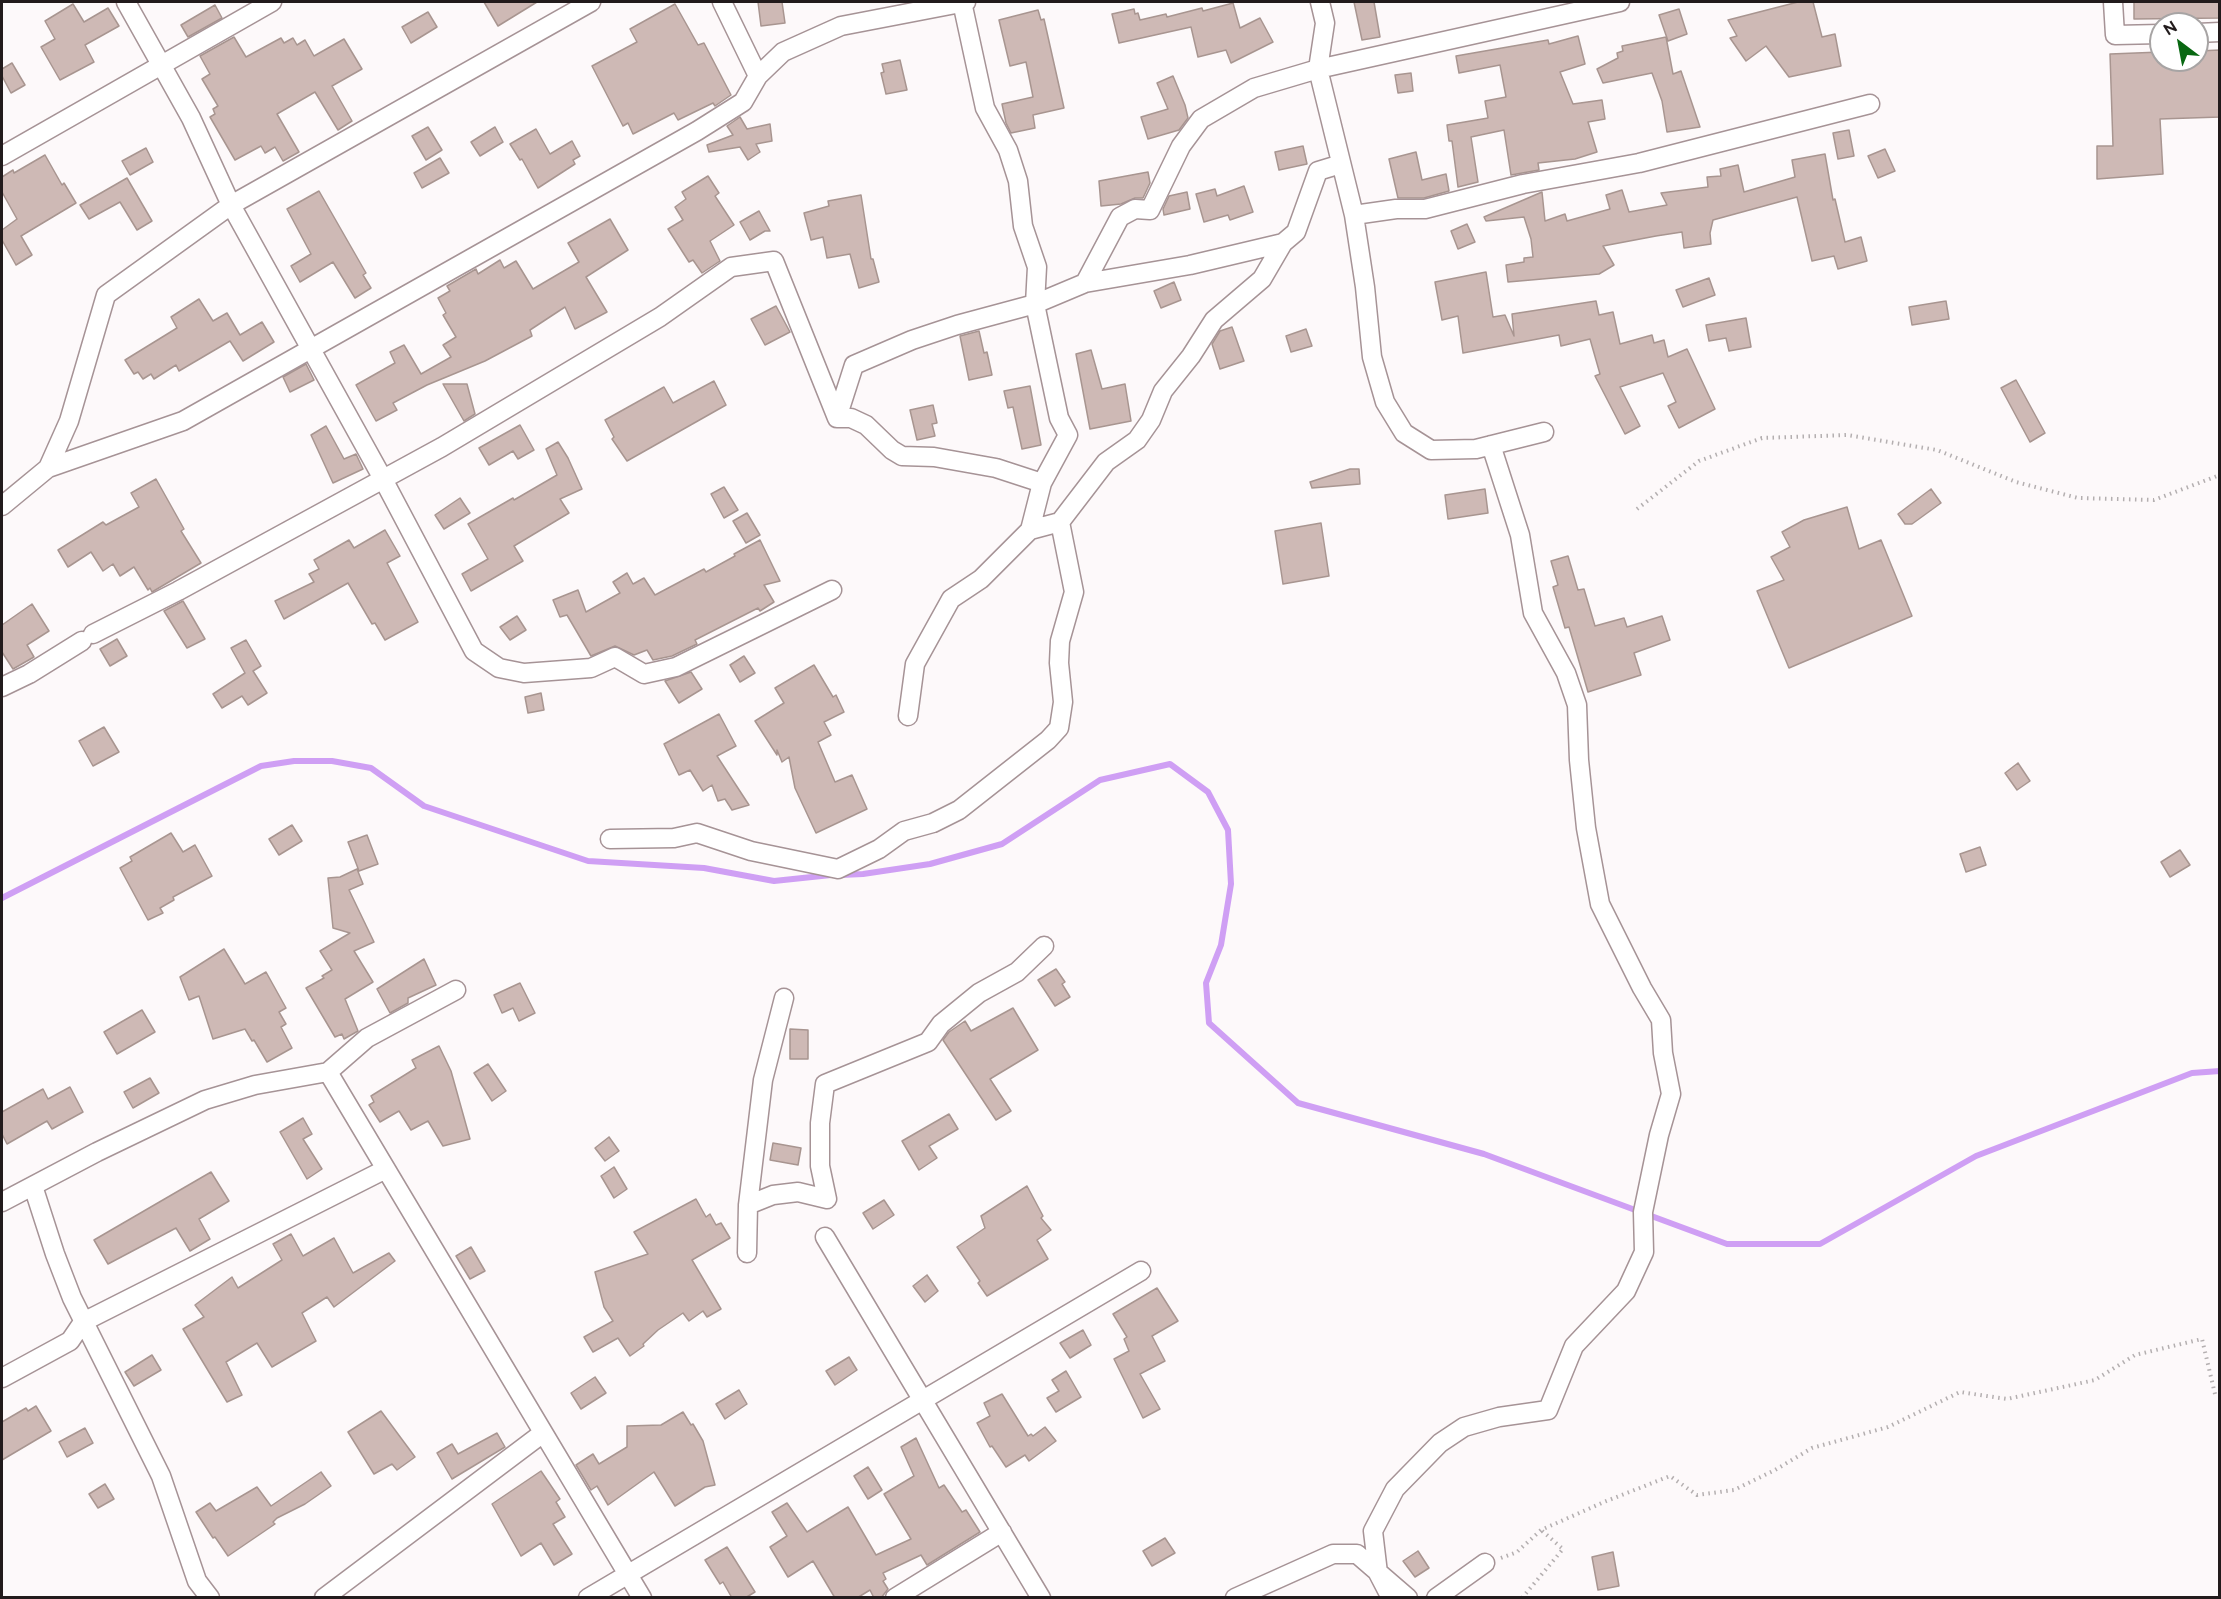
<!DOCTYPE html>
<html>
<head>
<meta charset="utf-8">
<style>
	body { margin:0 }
	#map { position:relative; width:2221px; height:1599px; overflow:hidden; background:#fdf9fa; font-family:Raleway,sans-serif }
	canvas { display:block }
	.frame { position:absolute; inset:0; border:3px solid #221b1c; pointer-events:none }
	.north { position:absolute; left:2149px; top:12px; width:60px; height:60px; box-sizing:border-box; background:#fff; border:2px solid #a7a4a4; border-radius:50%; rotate:328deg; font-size:16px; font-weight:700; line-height:24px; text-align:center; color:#221b1c }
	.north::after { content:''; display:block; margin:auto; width:21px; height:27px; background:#096812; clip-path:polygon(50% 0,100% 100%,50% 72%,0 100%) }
</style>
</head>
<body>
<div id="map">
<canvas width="2221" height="1599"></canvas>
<div class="frame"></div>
<div class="north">N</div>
</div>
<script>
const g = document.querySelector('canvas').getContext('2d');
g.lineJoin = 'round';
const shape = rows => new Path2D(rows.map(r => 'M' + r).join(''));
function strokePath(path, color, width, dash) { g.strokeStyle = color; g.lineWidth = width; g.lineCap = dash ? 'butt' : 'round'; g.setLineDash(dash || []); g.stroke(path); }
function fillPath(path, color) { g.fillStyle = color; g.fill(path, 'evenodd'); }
strokePath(shape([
	[841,875,863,874,930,864,1002,844,1100,780,1170,764,1208,792,1228,830,1231,884,1221,945,1206,983,1209,1023,1298,1103,1484,1154,1727,1244,1820,1244,1976,1156,2192,1073,2220,1071],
	[2,898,261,766,294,761,332,761,371,768,424,806,588,861,704,868,774,881,831,875]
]), '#cf9ff4', 6);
const building = shape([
	[484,2,537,2,498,26,484,2],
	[758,2,782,2,785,23,761,26,758,2],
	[1354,2,1374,2,1380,37,1362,40,1354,2],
	[1798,2,1813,2,1822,37,1835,34,1841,66,1789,77,1766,46,1746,61,1730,38,1737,36,1728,20,1798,2],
	[2134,2,2220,2,2220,18,2134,19,2134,2],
	[1233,3,1240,28,1260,18,1273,42,1231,63,1226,50,1198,57,1191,27,1119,43,1112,14,1134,9,1135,14,1138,13,1140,20,1166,14,1167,17,1202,8,1203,11,1233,3],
	[73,4,84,22,108,8,119,26,85,45,94,62,60,80,41,47,55,39,45,21,73,4],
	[675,4,698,45,704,43,731,95,715,106,713,103,678,120,674,113,633,134,628,123,623,126,592,66,637,42,630,29,675,4],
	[215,5,222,18,188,37,181,25,215,5],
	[1679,9,1687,34,1668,41,1659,15,1679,9],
	[1038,10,1041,20,1044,19,1064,108,1033,115,1035,128,1011,133,1006,123,1002,104,1033,97,1026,62,1010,66,999,20,1038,10],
	[428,12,437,27,411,43,402,27,428,12],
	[1578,36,1585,64,1560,72,1573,104,1602,100,1605,119,1588,122,1597,152,1575,159,1538,163,1539,170,1511,175,1504,130,1471,137,1478,182,1458,187,1452,141,1449,141,1447,125,1488,118,1485,101,1506,97,1500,65,1459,73,1456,56,1548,40,1549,44,1578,36],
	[234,37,246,57,281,38,284,43,293,38,297,45,305,40,314,56,344,39,362,69,332,86,352,121,338,130,315,92,277,114,299,152,283,161,275,147,265,153,261,146,235,160,210,117,215,114,213,109,218,106,202,79,210,74,200,56,234,37],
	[1666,37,1673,74,1681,71,1700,127,1667,132,1662,101,1652,73,1603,83,1597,69,1618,58,1617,53,1623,51,1622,46,1666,37],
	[2220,50,2220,117,2160,119,2163,174,2097,179,2097,146,2113,146,2110,54,2161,52,2161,60,2197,60,2197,51,2220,50],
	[900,60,907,90,886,94,881,73,884,72,882,64,900,60],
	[12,63,25,85,11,93,2,76,2,69,12,63],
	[1411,73,1413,91,1398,93,1395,75,1411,73],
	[1173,76,1185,105,1188,118,1179,130,1148,139,1141,117,1168,109,1157,83,1173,76],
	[740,117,747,129,770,124,772,141,756,144,760,152,748,160,740,147,709,152,707,145,733,135,727,126,740,117],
	[428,127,442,150,426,160,412,136,428,127],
	[495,127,503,142,480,156,471,142,495,127],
	[536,129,550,154,572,141,580,156,573,160,575,164,538,188,522,159,520,160,510,144,536,129],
	[1849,130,1854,156,1838,159,1833,133,1849,130],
	[1303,146,1307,164,1279,170,1275,152,1303,146],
	[146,148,153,162,130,175,122,161,146,148],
	[1885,149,1895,171,1878,178,1868,156,1885,149],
	[1416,152,1422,180,1446,174,1449,191,1424,198,1398,198,1389,159,1416,152],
	[1825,154,1833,200,1835,199,1845,242,1861,237,1867,261,1838,269,1834,256,1812,261,1797,197,1713,220,1710,233,1711,244,1684,248,1682,232,1656,236,1603,246,1614,265,1599,274,1508,282,1506,265,1524,262,1524,258,1533,257,1531,239,1524,217,1486,221,1484,217,1542,192,1545,221,1565,214,1567,221,1610,209,1606,195,1622,190,1629,212,1667,205,1661,193,1708,187,1707,177,1721,176,1720,169,1738,165,1744,192,1795,177,1792,160,1825,154],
	[45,155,62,185,64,183,76,203,21,236,32,255,16,265,2,240,2,230,17,219,2,192,2,177,13,170,14,173,45,155],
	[440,158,449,173,422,188,414,173,440,158],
	[1148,172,1150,183,1143,198,1135,198,1121,204,1101,206,1099,181,1148,172],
	[708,176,719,193,715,196,734,225,710,241,720,261,702,273,693,260,689,262,668,229,683,220,675,207,686,199,682,192,708,176],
	[127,178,152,221,137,230,120,202,89,219,80,205,127,178],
	[1244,186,1253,212,1230,220,1228,215,1204,222,1196,194,1215,189,1217,196,1244,186],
	[319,191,366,273,363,275,371,288,355,298,333,262,300,282,291,266,311,254,287,209,319,191],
	[1187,192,1190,209,1164,215,1163,209,1169,196,1187,192],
	[861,195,871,259,873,259,879,282,859,288,850,254,827,258,823,237,811,240,804,213,829,206,828,201,861,195],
	[759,211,770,231,765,231,750,240,740,222,759,211],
	[610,219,628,250,586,277,607,312,575,329,565,307,530,330,532,336,485,361,427,385,393,403,397,410,376,421,356,385,395,363,390,352,404,345,421,374,451,357,443,345,456,337,443,315,446,313,438,298,450,291,447,286,476,269,478,274,500,260,504,268,516,261,533,289,579,262,568,243,610,219],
	[1467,224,1475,242,1458,249,1451,231,1467,224],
	[1486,272,1493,317,1505,315,1514,336,1512,314,1596,301,1599,315,1613,312,1620,344,1652,335,1654,343,1664,340,1668,357,1687,349,1715,409,1679,428,1668,406,1676,402,1663,373,1620,387,1640,426,1625,434,1595,376,1600,374,1590,339,1561,346,1559,335,1463,353,1458,316,1442,320,1435,282,1486,272],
	[1709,278,1715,295,1683,307,1676,290,1709,278],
	[1174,282,1181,300,1161,308,1154,291,1174,282],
	[199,299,213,321,227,313,240,335,262,322,274,342,243,361,230,341,179,371,176,365,154,379,151,374,143,379,138,372,134,374,125,360,177,328,171,317,199,299],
	[1946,301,1949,319,1912,325,1909,307,1946,301],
	[776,306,790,332,765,345,751,319,776,306],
	[1746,318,1751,347,1729,351,1726,338,1709,341,1706,325,1746,318],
	[1232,327,1244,361,1220,369,1212,344,1220,331,1232,327],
	[1306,329,1312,346,1291,352,1286,336,1306,329],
	[979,331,984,353,987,352,992,375,969,380,960,336,979,331],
	[1091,350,1102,389,1125,384,1131,421,1090,429,1076,354,1091,350],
	[306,364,314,380,290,392,283,377,306,364],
	[2016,380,2045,433,2030,442,2001,388,2016,380],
	[714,381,726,405,627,461,612,439,614,437,605,420,664,387,673,403,714,381],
	[443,384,467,384,475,414,464,421,443,384],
	[1030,386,1041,445,1022,449,1013,407,1008,408,1004,391,1030,386],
	[933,405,937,423,932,424,935,436,917,440,910,410,933,405],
	[520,425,534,450,518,459,513,451,489,465,479,448,520,425],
	[326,426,344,459,356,454,363,469,333,483,311,435,326,426],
	[558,442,568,458,582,489,560,499,569,513,514,546,523,561,471,591,462,574,488,559,468,524,513,498,514,500,557,475,546,449,558,442],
	[1350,469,1359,469,1360,484,1312,488,1310,482,1350,469],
	[156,479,184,529,181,531,201,563,152,592,150,588,148,590,134,567,120,576,113,564,103,571,91,552,68,567,58,550,103,522,106,525,139,507,131,493,156,479],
	[724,487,738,510,724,518,711,494,724,487],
	[1485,489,1488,513,1448,519,1445,495,1485,489],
	[1931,489,1941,503,1912,524,1905,524,1898,514,1931,489],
	[460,498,470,513,444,529,435,515,460,498],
	[1847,507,1859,549,1881,540,1912,616,1789,668,1757,591,1784,580,1771,557,1790,547,1782,532,1804,520,1847,507],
	[747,513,760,535,746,543,733,521,747,513],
	[1321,523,1329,576,1283,584,1275,531,1321,523],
	[385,530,400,556,387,563,418,622,385,640,375,623,372,624,348,583,284,619,275,601,314,582,309,574,319,569,314,560,349,540,354,548,385,530],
	[760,540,780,581,764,585,774,602,760,611,758,608,695,640,697,644,672,656,653,660,647,650,634,655,615,646,591,656,567,615,560,617,553,600,578,590,586,612,620,593,613,582,627,573,633,584,644,578,655,595,704,569,706,572,735,556,734,554,760,540],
	[1568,556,1578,590,1584,589,1595,626,1624,618,1627,627,1662,616,1670,640,1634,653,1641,675,1588,692,1569,627,1565,628,1553,587,1558,585,1551,561,1568,556],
	[183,601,205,639,187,648,164,611,183,601],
	[32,604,49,631,27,645,34,657,13,669,2,652,2,625,32,604],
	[517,616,526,630,510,640,500,627,517,616],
	[117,639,127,656,110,666,100,649,117,639],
	[246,640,261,666,253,671,267,693,248,705,242,696,222,708,213,694,245,673,231,648,246,640],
	[744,656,755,673,740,682,730,665,744,656],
	[814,665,833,697,836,695,844,712,824,722,831,735,818,742,835,782,852,775,867,809,816,833,795,788,789,757,782,762,777,750,777,755,755,721,784,703,775,688,814,665],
	[691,672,702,689,679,703,665,681,691,672],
	[541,693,544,710,528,713,525,697,541,693],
	[719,714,736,746,717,756,749,805,732,810,725,799,718,801,712,785,703,791,690,770,679,775,664,744,719,714],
	[104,727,119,752,93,766,79,741,104,727],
	[2018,763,2030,781,2017,790,2005,773,2018,763],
	[292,825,302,841,279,855,269,839,292,825],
	[171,833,183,852,195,845,212,876,173,897,174,900,160,908,163,913,148,920,120,868,132,861,130,857,171,833],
	[367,835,378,864,359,871,348,842,367,835],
	[1980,847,1986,865,1966,872,1960,854,1980,847],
	[2180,850,2190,865,2170,877,2161,862,2180,850],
	[357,869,363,884,349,890,374,942,354,951,373,982,345,999,358,1031,344,1039,342,1034,335,1037,306,988,324,978,322,976,332,970,320,951,350,933,333,928,328,878,340,877,357,869],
	[224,949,245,984,266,972,286,1008,279,1012,286,1024,281,1027,292,1048,267,1062,254,1040,252,1041,245,1029,213,1039,199,996,189,1000,180,977,224,949],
	[424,959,436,985,408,998,408,1003,390,1013,377,989,424,959],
	[1056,969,1065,982,1062,984,1070,997,1055,1006,1038,980,1056,969],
	[520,983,535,1013,519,1021,513,1008,502,1013,494,995,520,983],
	[1013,1008,1038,1050,990,1079,1011,1111,996,1120,943,1040,949,1032,965,1021,971,1031,1013,1008],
	[142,1010,155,1032,117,1054,104,1032,142,1010],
	[790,1029,808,1030,808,1059,790,1059,790,1029],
	[439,1046,451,1071,470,1139,443,1146,428,1121,411,1130,399,1111,380,1122,369,1105,374,1102,371,1096,416,1068,412,1060,439,1046],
	[488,1064,506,1091,492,1101,474,1073,488,1064],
	[150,1078,159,1093,133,1108,124,1092,150,1078],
	[70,1087,83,1112,52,1129,47,1121,7,1144,2,1134,2,1112,43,1089,48,1099,70,1087],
	[949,1114,958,1129,929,1146,937,1158,919,1170,902,1141,949,1114],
	[303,1118,312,1134,303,1139,322,1169,307,1179,280,1132,303,1118],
	[609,1137,619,1151,605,1161,595,1148,609,1137],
	[773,1143,801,1148,798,1165,770,1160,773,1143],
	[614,1167,627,1189,614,1198,601,1176,614,1167],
	[211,1172,229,1201,199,1219,210,1239,190,1251,176,1228,108,1264,94,1240,211,1172],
	[1027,1186,1043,1216,1041,1218,1051,1230,1037,1240,1048,1259,987,1296,978,1283,980,1281,957,1247,985,1228,981,1216,1027,1186],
	[696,1199,706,1217,710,1214,716,1225,721,1223,730,1238,692,1260,721,1309,707,1317,703,1311,689,1321,683,1313,658,1330,643,1344,644,1346,630,1356,618,1338,593,1352,584,1337,613,1321,604,1307,595,1272,648,1254,634,1232,696,1199],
	[884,1200,894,1215,873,1229,863,1213,884,1200],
	[291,1234,303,1256,334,1238,353,1273,389,1253,395,1261,334,1307,327,1297,302,1313,316,1341,272,1367,257,1343,226,1362,242,1395,227,1402,183,1329,204,1317,195,1305,232,1277,238,1288,282,1260,273,1244,291,1234],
	[471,1247,485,1271,470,1279,456,1256,471,1247],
	[927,1275,938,1291,925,1302,913,1286,927,1275],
	[1157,1288,1178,1321,1152,1336,1165,1361,1140,1374,1160,1409,1143,1418,1114,1359,1129,1351,1124,1339,1127,1337,1113,1314,1157,1288],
	[1083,1330,1091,1345,1070,1358,1060,1343,1083,1330],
	[152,1355,161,1370,134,1386,125,1372,152,1355],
	[849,1357,857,1370,835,1385,826,1371,849,1357],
	[1066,1371,1081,1397,1056,1412,1047,1398,1059,1391,1052,1380,1066,1371],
	[595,1377,606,1393,581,1409,571,1393,595,1377],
	[739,1390,747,1404,725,1419,716,1404,739,1390],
	[1002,1394,1028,1436,1031,1434,1033,1436,1045,1427,1056,1441,1029,1461,1025,1455,1006,1467,992,1446,990,1447,977,1423,990,1416,984,1403,1002,1394],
	[36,1406,51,1431,2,1460,2,1422,26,1408,28,1411,36,1406],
	[381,1411,415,1457,397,1470,392,1464,374,1474,348,1432,381,1411],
	[683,1412,691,1425,693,1424,703,1441,715,1485,705,1487,675,1506,654,1472,608,1505,597,1486,591,1490,576,1465,593,1454,599,1464,627,1447,627,1426,661,1425,683,1412],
	[85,1428,93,1443,67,1457,59,1442,85,1428],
	[497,1433,505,1447,452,1479,437,1453,452,1444,458,1454,497,1433],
	[916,1438,939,1488,944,1485,962,1512,966,1510,980,1532,927,1565,921,1555,883,1573,886,1579,883,1581,888,1589,881,1598,874,1598,870,1590,857,1598,835,1598,813,1561,788,1577,770,1547,787,1536,772,1512,787,1503,807,1532,848,1507,876,1555,911,1539,884,1494,914,1476,901,1447,916,1438],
	[868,1467,882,1490,868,1499,854,1476,868,1467],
	[541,1471,560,1499,556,1502,565,1517,553,1524,572,1554,554,1565,541,1543,521,1556,492,1504,541,1471],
	[321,1472,331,1486,305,1504,277,1518,273,1522,275,1524,228,1556,215,1537,213,1538,196,1512,210,1503,216,1511,257,1487,271,1506,321,1472],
	[105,1484,114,1499,98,1508,89,1494,105,1484],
	[1165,1538,1175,1553,1152,1566,1143,1551,1165,1538],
	[727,1547,755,1592,745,1598,732,1598,723,1582,720,1584,705,1560,727,1547],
	[1418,1551,1429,1568,1415,1577,1403,1561,1418,1551],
	[1613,1552,1619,1586,1598,1590,1592,1557,1613,1552]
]);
fillPath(building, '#ceb9b5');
strokePath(building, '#a89590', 1.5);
const minor = shape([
	[591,2,231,205,383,479,474,651,499,668,524,673,591,668,615,657,644,674,676,667,832,590],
	[722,2,758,76],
	[1320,2,1325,23,1318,69,1354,215,1365,287,1372,357,1385,402,1404,433,1431,450,1476,449,1544,432],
	[2113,2,2115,35,2161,34],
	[2197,33,2220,32],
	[2,156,272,2],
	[1354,215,1396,209,1425,209,1523,184,1639,163,1870,104],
	[1085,283,1120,217,1135,209,1150,210,1181,146,1201,119,1254,88,1318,69,1620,2],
	[837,418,854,365,912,340,957,325,1035,304,1037,267,1023,226,1018,181,1008,150,985,108,962,2],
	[48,468,183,421,697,131,743,102,758,76,783,52,841,26,966,2],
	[2,506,48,468,69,421,106,295,231,205,191,118,126,2],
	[1030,530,1042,483],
	[93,634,178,591,442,447,660,317,731,267,774,261,837,418,851,418,866,425,892,450,902,456,934,457,996,468,1042,483,1068,435,1059,418,1035,304,1085,283,1190,265,1283,243],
	[2,687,29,674,82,641],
	[908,716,915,664,951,599,981,579,1030,530,1060,522],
	[610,839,674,838,697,833,751,851,838,869,879,849,904,831,933,823,959,810,1048,740,1059,728,1063,702,1059,663,1060,641,1074,592,1060,522,1106,462,1137,440,1151,420,1163,391,1191,356,1214,320,1262,279,1283,243,1296,232,1318,171,1341,164],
	[328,1072,642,1598],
	[33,1186,55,1254,72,1298,161,1476,197,1581,210,1598],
	[2,1202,97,1152,205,1100,255,1085,328,1072,367,1038,456,990],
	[748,1205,773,1195,798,1192,827,1199,820,1166,820,1123,825,1084,928,1042,941,1024,979,993,1017,972,1044,946],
	[825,1237,1041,1598],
	[747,1253,748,1205,763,1080,784,998],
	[2,1378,70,1341,83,1322,386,1169],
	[324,1598,543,1433],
	[588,1598,1141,1271],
	[895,1598,1002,1532],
	[1235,1598,1333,1554,1357,1554,1408,1598],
	[1391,1598,1378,1573,1373,1531,1395,1489,1440,1443,1464,1427,1499,1417,1548,1410,1574,1346,1626,1291,1644,1252,1643,1212,1659,1135,1671,1094,1663,1053,1661,1020,1642,988,1600,904,1586,828,1579,760,1577,705,1566,673,1533,613,1520,535,1491,445],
	[1436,1598,1485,1563]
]);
strokePath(minor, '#a69396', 21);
strokePath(shape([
	[1637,509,1699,461,1762,438,1847,435,1937,450,2016,482,2078,498,2154,500,2220,475],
	[1501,1558,1517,1552,1541,1530,1604,1502,1670,1476,1697,1495,1734,1490,1775,1470,1812,1448,1888,1427,1960,1392,2007,1399,2095,1380,2135,1355,2202,1339,2215,1394,2220,1394],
	[1522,1598,1563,1549,1541,1530]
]), '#b4afb0', 4, [1.5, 4.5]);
strokePath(minor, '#fff', 18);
</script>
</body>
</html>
